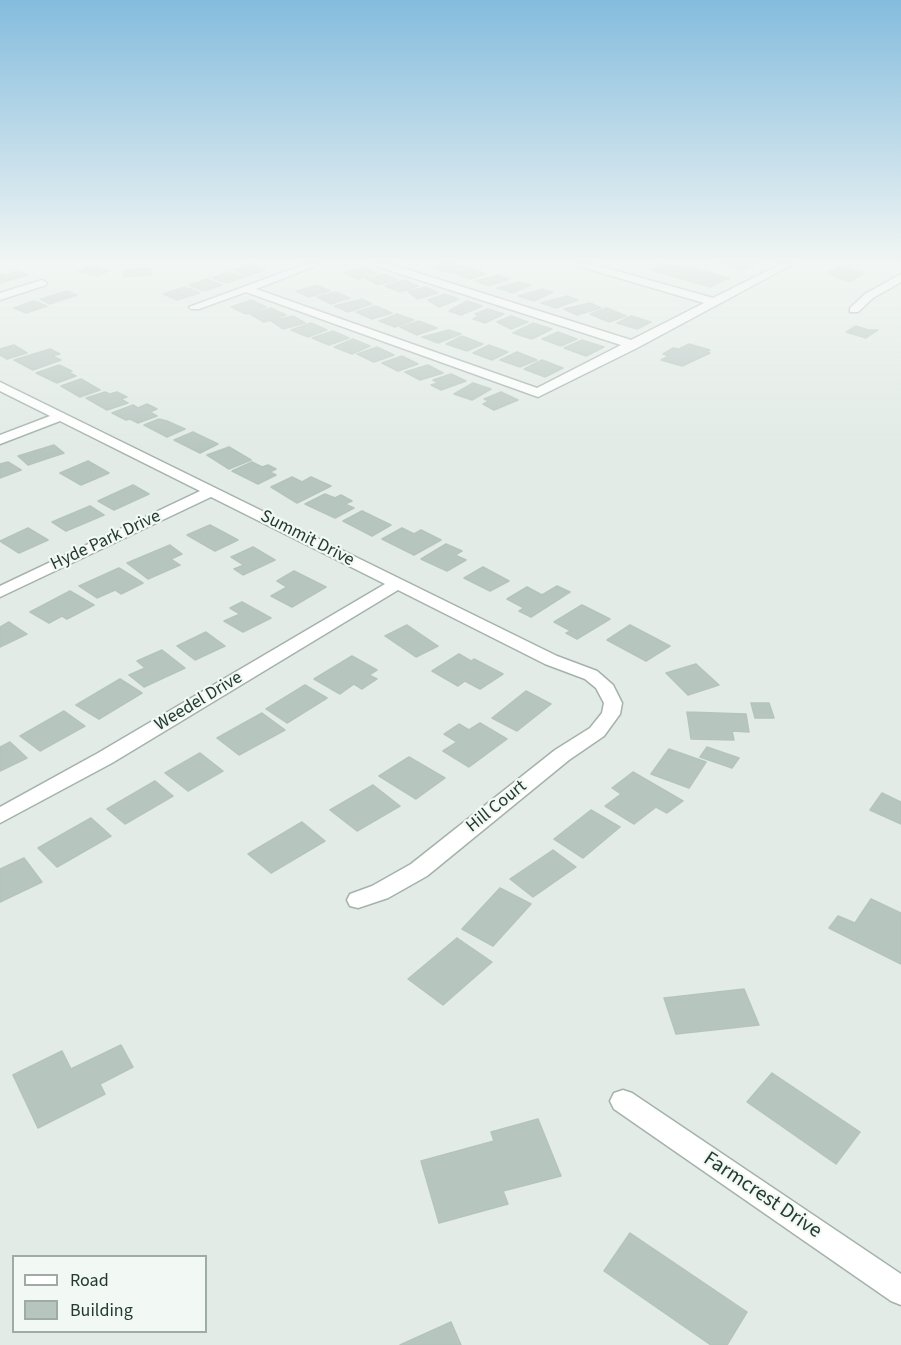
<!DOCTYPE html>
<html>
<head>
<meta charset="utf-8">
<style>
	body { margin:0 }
	#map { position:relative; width:901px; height:1345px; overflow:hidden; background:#e2ebe6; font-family:"Source Sans 3",sans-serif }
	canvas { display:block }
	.legend { position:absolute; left:12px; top:1255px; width:195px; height:78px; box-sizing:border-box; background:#f2f8f4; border:2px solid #9faca6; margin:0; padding:8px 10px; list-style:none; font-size:18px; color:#233a32 }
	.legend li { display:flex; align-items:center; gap:12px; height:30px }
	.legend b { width:30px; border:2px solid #9faca6 }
</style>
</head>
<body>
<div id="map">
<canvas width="901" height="1345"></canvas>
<ul class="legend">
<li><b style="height:8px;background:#fff"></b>Road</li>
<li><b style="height:16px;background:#b7c5bf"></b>Building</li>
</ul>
</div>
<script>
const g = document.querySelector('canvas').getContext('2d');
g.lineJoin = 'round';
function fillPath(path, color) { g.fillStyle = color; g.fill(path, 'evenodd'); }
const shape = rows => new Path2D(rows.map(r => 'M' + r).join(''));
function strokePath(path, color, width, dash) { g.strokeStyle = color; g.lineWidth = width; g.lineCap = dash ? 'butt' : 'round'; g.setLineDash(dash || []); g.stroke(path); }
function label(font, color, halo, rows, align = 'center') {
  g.font = font + ' "Source Sans 3",sans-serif'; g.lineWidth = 4.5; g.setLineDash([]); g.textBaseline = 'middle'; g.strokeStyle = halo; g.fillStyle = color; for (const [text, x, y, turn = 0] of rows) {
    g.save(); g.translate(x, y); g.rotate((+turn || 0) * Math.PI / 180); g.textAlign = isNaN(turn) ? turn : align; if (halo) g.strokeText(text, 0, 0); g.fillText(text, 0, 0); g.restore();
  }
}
const building = shape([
	[250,264,265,270,247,276,233,270,250,264],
	[441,264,456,264,466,267,450,273,432,267,441,264],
	[665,264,695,268,729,278,710,287,651,270,665,264],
	[719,264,757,264,743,270,719,264],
	[90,266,110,270,98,276,78,272,90,266],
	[840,266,865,273,849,282,827,273,840,266],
	[363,267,377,273,358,279,344,273,363,267],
	[150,268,151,275,124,277,124,270,150,268],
	[471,268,486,274,470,279,455,273,471,268],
	[18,271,28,275,0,283,0,273,5,275,18,271],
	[229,272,244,277,227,283,212,278,229,272],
	[385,274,397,280,378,285,366,278,385,274],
	[498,275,509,279,489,286,475,281,498,275],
	[207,279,222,285,204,291,189,285,207,279],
	[404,280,418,286,400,292,385,286,404,280],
	[520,282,531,285,513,293,497,288,520,282],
	[317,285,330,291,309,297,296,291,317,285],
	[185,287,200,293,177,300,163,294,185,287],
	[426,287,438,293,417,299,408,291,426,287],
	[542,289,553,292,534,301,518,296,542,289],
	[67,291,77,295,50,304,40,299,67,291],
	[336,292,350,298,331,304,317,297,336,292],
	[445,294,459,299,439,307,428,300,445,294],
	[567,296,578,300,556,308,541,303,567,296],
	[362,299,372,304,348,312,334,306,362,299],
	[251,300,266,307,246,314,231,307,251,300],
	[34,301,47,306,26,313,14,308,34,301],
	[467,301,482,306,461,315,449,311,467,301],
	[590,303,601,308,577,315,564,309,590,303],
	[376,306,392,313,372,319,356,312,376,306],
	[271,308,286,315,264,322,250,314,271,308],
	[607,308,626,316,609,322,590,314,607,308],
	[488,309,504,314,485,323,473,319,479,316,475,314,488,309],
	[397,314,414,320,395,327,379,321,397,314],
	[293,316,305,323,283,329,271,321,293,316],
	[511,316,528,322,511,329,497,322,511,316],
	[631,316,651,322,637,329,617,323,631,316],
	[419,321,437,328,417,335,400,327,419,321],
	[311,323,327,330,308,337,291,330,311,323],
	[533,323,552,329,532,339,513,333,533,323],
	[856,326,868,330,878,330,866,338,846,332,856,326],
	[449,330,461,334,438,343,422,337,449,330],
	[333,331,349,338,329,345,312,338,333,331],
	[558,332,577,339,561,346,542,339,558,332],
	[462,336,483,344,467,351,446,344,462,336],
	[353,339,370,346,352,354,334,347,353,339],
	[582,340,604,347,586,356,564,348,582,340],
	[689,344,710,350,706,352,710,353,682,366,661,360,669,356,663,354,673,348,679,349,689,344],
	[14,345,27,353,7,359,0,355,0,349,14,345],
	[489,345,508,352,492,360,473,353,489,345],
	[377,347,394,355,374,362,357,354,377,347],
	[50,349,60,354,52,356,61,360,33,370,14,360,50,349],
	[517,352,537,360,520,367,500,360,517,352],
	[402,356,418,364,398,371,382,363,402,356],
	[542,360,563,368,545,377,524,369,542,360],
	[59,365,72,371,68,372,76,376,57,383,36,373,59,365],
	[428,365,443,373,420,380,405,372,428,365],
	[451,374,466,381,441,390,431,385,438,383,433,380,451,374],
	[81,379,100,390,80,397,61,386,81,379],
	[473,383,491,389,472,400,454,394,473,383],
	[105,392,110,394,117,392,127,397,121,399,128,403,107,410,86,398,105,392],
	[501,392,518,400,494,410,483,404,489,401,484,399,501,392],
	[147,404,157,409,150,412,157,416,138,423,130,419,126,420,112,413,133,405,138,408,147,404],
	[159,419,167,421,185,429,167,437,144,425,159,419],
	[193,432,218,444,200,453,174,440,193,432],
	[54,445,64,453,28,465,18,456,54,445],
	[229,447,251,460,229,469,207,455,229,447],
	[88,461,109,473,81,485,60,473,88,461],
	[8,462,21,470,0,478,0,464,8,462],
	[252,462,262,467,268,465,276,469,270,472,276,475,258,484,232,471,252,462],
	[292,477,302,482,311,477,331,486,297,503,271,487,292,477],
	[133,485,149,494,114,510,98,501,133,485],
	[325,494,335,498,341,495,352,501,345,504,354,508,335,518,305,504,325,494],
	[90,506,104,515,66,531,52,522,90,506],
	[362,511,391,525,372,536,343,521,362,511],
	[210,525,238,540,215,551,187,535,210,525],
	[28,528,48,540,19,553,0,541,28,528],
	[402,528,414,534,421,530,441,540,414,555,382,539,402,528],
	[446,544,462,551,455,555,466,560,447,571,421,559,446,544],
	[170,545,182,554,171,559,180,565,148,579,127,563,170,545],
	[253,547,275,560,243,575,234,569,244,565,231,557,253,547],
	[483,567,509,581,490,591,464,578,483,567],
	[119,568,143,583,121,594,115,590,97,598,79,586,119,568],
	[294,571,326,587,292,607,271,596,287,587,277,581,294,571],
	[557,586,570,592,531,617,519,611,524,608,507,599,527,587,542,595,557,586],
	[70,591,94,605,67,619,62,616,49,623,30,612,70,591],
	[242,602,271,618,243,632,224,621,240,614,230,608,242,602],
	[582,605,610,619,577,639,566,633,571,631,554,622,582,605],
	[9,622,27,634,0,647,0,627,9,622],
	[407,625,438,646,416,657,385,636,407,625],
	[630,625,670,646,646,661,607,640,630,625],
	[206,632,225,646,195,660,177,646,206,632],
	[162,650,185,668,144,687,129,675,145,668,137,661,162,650],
	[459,654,471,661,474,659,503,674,480,689,465,681,458,686,432,671,459,654],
	[352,656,377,670,369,675,377,679,362,689,354,684,340,694,314,679,352,656],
	[696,664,719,685,688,695,666,673,696,664],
	[120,679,142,693,99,719,76,705,120,679],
	[305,685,327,698,287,723,266,709,305,685],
	[526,691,551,704,517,731,492,718,526,691],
	[751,703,769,703,774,718,755,718,751,703],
	[64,711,85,726,40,751,20,736,64,711],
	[687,712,746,714,749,732,732,731,734,740,691,739,687,712],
	[262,713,285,730,239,755,217,738,262,713],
	[480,723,507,739,469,767,443,751,457,742,444,734,459,724,469,730,480,723],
	[10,742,27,758,0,771,0,747,10,742],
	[707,747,739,758,732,768,700,757,707,747],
	[669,749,706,762,689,788,651,774,669,749],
	[200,753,223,771,188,791,165,773,200,753],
	[409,757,445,778,416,799,379,776,409,757],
	[633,772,683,801,667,813,656,807,634,824,605,806,621,794,612,788,633,772],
	[155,781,173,796,125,824,107,809,155,781],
	[373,785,400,806,357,831,330,810,373,785],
	[882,793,901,802,901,824,870,810,882,793],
	[591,810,620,827,583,858,554,839,591,810],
	[91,818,111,836,57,867,38,848,91,818],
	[302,822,325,841,271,873,248,854,302,822],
	[553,850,576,867,533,897,510,879,553,850],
	[24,858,42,882,0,902,0,869,24,858],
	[500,888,531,904,493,946,462,929,500,888],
	[871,899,901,913,901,964,829,928,838,916,855,923,871,899],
	[457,938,492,962,443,1005,408,979,457,938],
	[744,989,759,1025,676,1034,664,998,744,989],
	[121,1045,133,1067,100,1084,105,1094,38,1128,13,1075,62,1051,71,1069,121,1045],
	[772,1073,860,1132,836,1164,747,1102,772,1073],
	[538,1119,561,1176,503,1191,508,1204,439,1223,421,1161,494,1141,491,1132,538,1119],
	[630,1233,747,1312,727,1345,711,1345,604,1271,630,1233],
	[451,1322,461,1345,400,1345,451,1322]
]);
fillPath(building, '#b7c5bf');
strokePath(building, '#b4c4bc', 1.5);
const minor = shape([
	[306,264,320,264,256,289,537,388,621,345,376,266,375,264,390,264,631,340,704,303,578,266,577,264,592,264,713,298,781,264,793,264,637,348,538,397,246,292,199,309,191,309,189,307,306,264],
	[901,274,901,282,873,298,858,312,850,312,850,308,865,294,901,274],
	[42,280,47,283,46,285,0,300,0,293,42,280],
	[0,382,557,656,597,671,613,685,622,703,620,714,604,736,569,760,427,876,388,898,358,908,350,906,347,900,350,894,372,886,411,864,555,750,590,728,602,713,604,703,596,688,585,679,545,664,398,590,112,763,0,823,0,807,98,753,385,584,211,497,0,597,0,586,200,491,60,421,0,444,0,435,50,416,0,391,0,382],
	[623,1090,632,1093,901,1274,901,1305,891,1301,614,1109,610,1101,614,1093,623,1090]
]);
strokePath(minor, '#a5b2ac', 3);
fillPath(minor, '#fff');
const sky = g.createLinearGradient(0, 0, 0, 452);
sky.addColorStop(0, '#84bcdd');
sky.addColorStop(0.58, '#f2f6f4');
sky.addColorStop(1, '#f2f6f400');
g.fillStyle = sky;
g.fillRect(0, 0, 901, 452);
label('18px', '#233a32', '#f2f8f4', [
	["Summit Drive",307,539,27],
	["Hyde Park Drive",106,541,-25],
	["Weedel Drive",199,702,-31],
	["Hill Court",497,807,-39]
]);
label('21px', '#233a32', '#f2f8f4', [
	["Farmcrest Drive",762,1196,34]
]);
</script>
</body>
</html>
